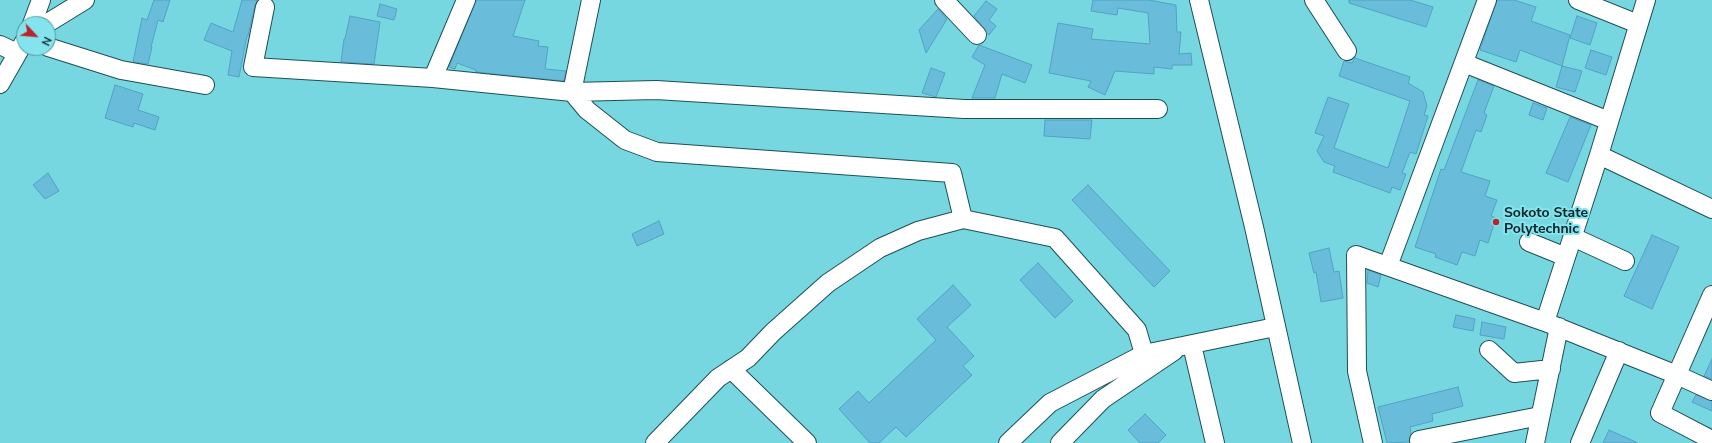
<!DOCTYPE html>
<html>
<head>
<meta charset="utf-8">
<style>
	body { margin:0 }
	#map { position:relative; width:1712px; height:443px; overflow:hidden; background:#77d7e1; font-family:"Nunito Sans",sans-serif }
	canvas { display:block }
	.north { position:absolute; left:16px; top:16px; width:40px; height:40px; box-sizing:border-box; background:#84e4ee; border:1px solid #50979e; border-radius:50%; rotate:116deg; font-size:11px; font-weight:700; line-height:16px; text-align:center; color:#032326 }
	.north::after { content:''; display:block; margin:auto; width:14px; height:18px; background:#b7262c; clip-path:polygon(50% 0,100% 100%,50% 72%,0 100%) }
</style>
</head>
<body>
<div id="map">
<canvas width="1712" height="443"></canvas>
<div class="north">N</div>
</div>
<script>
const g = document.querySelector('canvas').getContext('2d');
g.lineJoin = 'round';
function fillPath(path, color) { g.fillStyle = color; g.fill(path, 'evenodd'); }
const shape = rows => new Path2D(rows.map(r => 'M' + r).join(''));
function strokePath(path, color, width, dash) { g.strokeStyle = color; g.lineWidth = width; g.lineCap = dash ? 'butt' : 'round'; g.setLineDash(dash || []); g.stroke(path); }
function label(font, color, halo, rows, align = 'center') {
  g.font = font + ' "Nunito Sans",sans-serif'; g.lineWidth = 4; g.setLineDash([]); g.textBaseline = 'middle'; g.strokeStyle = halo; g.fillStyle = color; for (const [text, x, y, turn = 0] of rows) {
    g.save(); g.translate(x, y); g.rotate((+turn || 0) * Math.PI / 180); g.textAlign = isNaN(turn) ? turn : align; if (halo) g.strokeText(text, 0, 0); g.fillText(text, 0, 0); g.restore();
  }
}
const building = shape([
	[154,0,170,0,163,22,158,20,151,47,152,47,148,64,133,62,142,18,147,20,154,0],
	[242,0,257,0,255,5,248,36,247,36,239,77,228,75,232,51,204,40,211,23,233,32,242,0],
	[476,0,525,0,513,36,539,41,538,46,548,47,545,69,566,71,564,81,476,72,476,70,457,63,455,69,449,67,476,0],
	[1093,0,1149,0,1176,5,1177,32,1181,32,1179,54,1191,53,1192,65,1172,65,1172,69,1154,67,1154,74,1115,71,1105,95,1088,87,1091,81,1049,73,1058,23,1093,29,1091,39,1150,44,1148,13,1118,8,1117,15,1091,11,1093,0],
	[1349,0,1410,0,1433,7,1426,27,1349,3,1349,0],
	[1497,0,1514,0,1536,7,1531,21,1570,35,1562,66,1520,50,1516,62,1480,50,1497,0],
	[986,1,997,9,989,20,996,26,989,35,974,16,986,1],
	[380,4,397,9,394,20,377,16,380,4],
	[938,9,947,19,926,53,919,30,938,9],
	[350,16,380,22,374,64,341,62,344,39,345,39,350,16],
	[1577,16,1597,23,1590,45,1570,38,1577,16],
	[979,45,1032,65,1025,83,1002,74,995,98,972,98,985,65,972,57,979,45],
	[1591,50,1612,57,1606,75,1585,68,1591,50],
	[1355,58,1410,77,1408,83,1423,92,1427,106,1424,115,1428,116,1416,154,1410,152,1402,173,1406,174,1400,190,1392,187,1390,193,1333,172,1335,166,1324,162,1317,151,1324,136,1315,133,1328,97,1349,104,1334,148,1388,168,1410,101,1339,76,1344,61,1352,63,1355,58],
	[1562,66,1582,71,1575,92,1556,87,1562,66],
	[931,68,945,73,936,97,922,93,931,68],
	[1478,80,1494,86,1484,113,1487,115,1481,132,1476,130,1461,172,1490,181,1485,196,1497,200,1491,216,1496,218,1488,243,1480,240,1475,256,1462,252,1457,265,1435,257,1436,254,1415,247,1441,169,1444,170,1478,80],
	[115,85,143,94,138,110,159,117,155,130,134,123,133,127,105,118,115,85],
	[1533,103,1547,108,1543,120,1529,115,1533,103],
	[1570,117,1591,125,1568,182,1546,173,1570,117],
	[1045,120,1092,120,1090,139,1044,136,1045,120],
	[48,173,59,191,45,199,33,185,48,173],
	[1088,185,1170,271,1154,287,1072,200,1088,185],
	[659,221,664,234,637,246,632,234,659,221],
	[1652,235,1679,247,1652,309,1624,296,1652,235],
	[1329,248,1334,272,1339,271,1343,298,1321,302,1316,272,1314,273,1309,253,1329,248],
	[1038,263,1073,301,1055,318,1020,280,1038,263],
	[1368,270,1381,275,1378,287,1367,283,1368,270],
	[953,285,971,305,947,327,974,356,963,366,972,375,906,437,896,427,879,443,870,443,839,409,858,391,869,403,936,340,917,319,953,285],
	[1456,315,1475,319,1473,331,1453,327,1456,315],
	[1482,322,1506,327,1504,339,1480,335,1482,322],
	[1712,359,1712,379,1704,376,1712,359],
	[1458,387,1463,406,1432,414,1433,421,1410,427,1411,433,1409,442,1387,443,1378,407,1458,387],
	[1696,395,1712,401,1712,411,1692,402,1696,395],
	[1145,414,1166,435,1158,443,1140,443,1128,430,1145,414],
	[1609,430,1638,443,1603,443,1609,430]
]);
fillPath(building, '#69bcda');
strokePath(building, '#50a3c1', 1);
const minor = shape([
	[591,0,572,92,587,110,625,140,657,152,952,173,963,219],
	[944,0,977,35],
	[1199,0,1254,227,1302,443],
	[1314,0,1347,51],
	[1578,0,1638,24],
	[265,7,253,67,433,78,572,92,656,90,964,109,1158,109],
	[32,24,41,0],
	[46,24,85,0],
	[0,45,17,53],
	[48,47,121,70,205,85],
	[1464,63,1609,121],
	[433,78,466,0],
	[0,84,24,42],
	[1599,155,1712,209],
	[1573,237,1625,261],
	[1529,242,1566,257],
	[1388,266,1487,0],
	[1545,322,1599,155,1646,0],
	[1192,345,1215,443],
	[1489,350,1514,373,1551,369],
	[731,369,807,443],
	[1419,440,1540,416],
	[655,443,718,378,748,358,773,332,828,283,880,248,918,231,963,219,1055,238,1137,330,1144,354],
	[1008,443,1050,403,1144,354,1275,327],
	[1060,443,1103,399,1174,351],
	[1373,443,1357,371,1356,255,1545,322,1677,375,1712,391],
	[1535,443,1559,327],
	[1580,443,1619,351],
	[1709,443,1708,438,1660,413,1712,295]
]);
strokePath(minor, '#1c5056', 20);
strokePath(minor, '#fff', 18);
for (const [x, y, r, color] of [
	[1496,222,4,"#b7262c"]
]) { const dot = new Path2D(); dot.arc(x, y, r, 0, 2 * Math.PI); g.fillStyle = color; g.fill(dot); strokePath(dot, '#84e4ee', 1.5); }
label('bold 14px', '#032326', '#84e4ee', [
	["Sokoto State",1504,214],
	["Polytechnic",1504,230]
], 'left');
</script>
</body>
</html>
